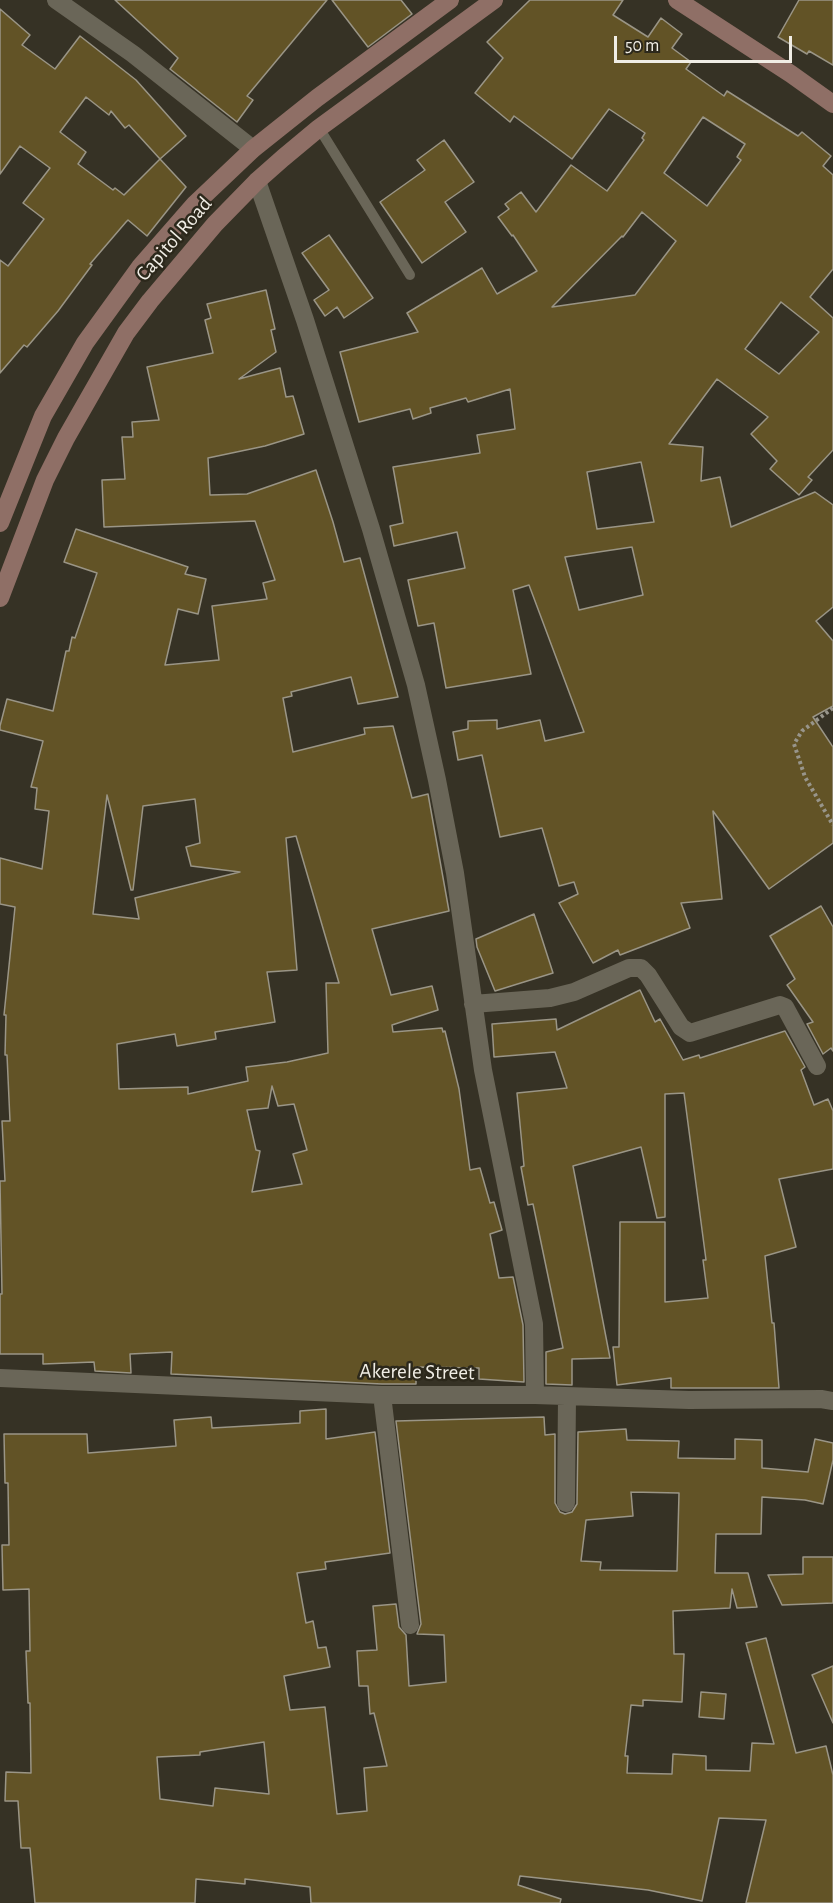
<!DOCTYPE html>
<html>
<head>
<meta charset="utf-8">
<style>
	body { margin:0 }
	#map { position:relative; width:833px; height:1903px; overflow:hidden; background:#363225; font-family:"Alegreya Sans",sans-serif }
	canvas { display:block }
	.scale { position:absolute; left:614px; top:36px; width:178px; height:27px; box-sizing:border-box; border:3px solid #f0ede5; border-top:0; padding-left:8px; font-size:18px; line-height:21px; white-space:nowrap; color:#f0ede5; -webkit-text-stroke:4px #2c281b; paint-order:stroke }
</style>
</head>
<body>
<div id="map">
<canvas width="833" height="1903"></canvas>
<div class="scale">50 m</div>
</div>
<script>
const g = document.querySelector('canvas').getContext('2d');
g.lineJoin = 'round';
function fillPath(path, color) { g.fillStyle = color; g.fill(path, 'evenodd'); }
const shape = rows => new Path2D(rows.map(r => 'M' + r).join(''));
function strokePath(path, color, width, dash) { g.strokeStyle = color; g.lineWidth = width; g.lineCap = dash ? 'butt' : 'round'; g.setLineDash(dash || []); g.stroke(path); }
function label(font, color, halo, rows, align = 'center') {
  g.font = font + ' "Alegreya Sans",sans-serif'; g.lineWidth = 5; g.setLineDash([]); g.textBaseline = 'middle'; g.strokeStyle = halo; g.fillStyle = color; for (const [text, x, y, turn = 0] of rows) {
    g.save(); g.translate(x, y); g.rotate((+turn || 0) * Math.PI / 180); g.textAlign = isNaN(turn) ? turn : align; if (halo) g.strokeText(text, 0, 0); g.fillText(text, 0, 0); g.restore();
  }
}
const building = shape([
	[115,0,327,0,247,96,253,100,237,122,170,69,178,58,115,0],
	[332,0,401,0,412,14,368,47,332,0],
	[530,0,623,0,613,15,648,37,661,18,682,34,672,48,691,62,686,69,724,96,727,91,798,136,802,132,831,156,823,166,833,175,833,269,810,297,833,318,833,450,808,477,812,480,799,495,770,469,777,461,751,434,768,417,717,379,669,444,703,447,701,481,720,477,731,527,815,492,833,505,833,607,816,621,833,641,833,706,813,717,833,747,833,843,769,889,713,811,722,899,681,903,690,928,620,955,618,950,593,963,559,903,578,894,574,882,559,886,542,828,500,837,482,755,458,760,453,732,468,729,468,721,497,720,497,729,540,720,545,741,584,732,529,585,513,590,531,674,446,688,434,623,418,626,408,580,465,568,457,532,394,546,390,526,403,523,393,467,480,453,477,435,515,429,510,389,468,402,466,398,430,408,431,413,413,419,410,409,359,422,340,352,418,332,407,313,482,268,497,294,537,271,513,235,512,236,498,217,509,209,505,204,521,192,536,212,571,165,607,191,644,140,642,138,645,133,609,109,572,159,514,116,510,122,475,93,503,58,487,42,530,0],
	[703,117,745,144,737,157,741,160,707,206,664,173,703,117],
	[642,212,676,241,635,295,552,307,622,236,623,237,642,212],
	[781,302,819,332,779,374,745,349,781,302],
	[641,462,654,522,597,529,587,472,641,462],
	[632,547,643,595,579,610,565,557,632,547],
	[799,0,833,0,833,65,809,51,807,54,778,37,799,0],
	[0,9,30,35,22,45,55,69,80,36,136,80,186,136,160,159,129,125,125,128,111,111,109,115,86,97,60,132,86,152,78,164,113,190,115,188,124,195,160,159,186,187,147,236,128,220,126,222,90,264,92,265,58,311,27,347,24,345,0,373,0,260,8,266,44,219,23,203,50,168,20,146,0,174,0,9],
	[444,140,474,182,445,202,466,232,422,263,380,202,425,170,417,160,444,140],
	[329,235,373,298,344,318,337,307,325,316,314,300,329,290,302,253,329,235],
	[266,290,275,329,271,330,276,352,239,379,280,368,286,397,293,396,304,434,265,446,208,458,210,495,247,494,316,470,333,522,344,562,360,558,398,697,358,704,351,677,291,692,292,696,283,698,293,752,365,734,364,728,393,726,412,798,428,794,449,911,372,929,391,995,432,986,438,1010,392,1025,393,1032,442,1028,443,1032,445,1031,459,1089,470,1170,480,1168,490,1203,494,1202,502,1230,490,1234,499,1278,513,1277,523,1325,524,1382,479,1379,479,1368,416,1367,416,1384,382,1384,171,1374,172,1352,130,1354,131,1373,95,1371,94,1362,43,1364,43,1354,0,1354,0,1294,2,1294,0,1181,5,1181,2,1121,10,1121,7,1055,5,1055,6,1015,4,1015,15,907,0,904,0,858,42,869,49,811,35,809,37,788,31,787,43,741,0,730,0,726,7,699,53,711,66,651,69,651,72,637,75,638,97,573,64,562,76,529,188,567,185,574,206,579,198,614,178,609,165,665,219,660,212,606,267,599,263,583,275,580,255,521,104,527,102,480,125,479,122,437,133,437,132,422,159,420,147,367,213,353,205,320,211,318,207,304,266,290],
	[107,795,131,890,133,890,143,806,195,799,200,843,186,847,191,866,240,872,135,898,139,919,93,914,107,795],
	[296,836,339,983,326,983,328,1053,287,1062,246,1067,248,1081,188,1094,188,1087,119,1089,117,1044,175,1034,177,1046,216,1039,215,1032,275,1022,267,972,297,970,286,838,296,836],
	[272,1086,278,1106,294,1104,307,1150,293,1154,302,1184,252,1192,260,1151,256,1150,247,1110,268,1108,272,1086],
	[821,906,833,927,833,1051,831,1048,823,1054,807,1024,813,1022,787,985,795,979,770,936,821,906],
	[534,914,553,973,495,991,477,947,476,939,534,914],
	[640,990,655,1022,660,1019,683,1060,699,1055,700,1058,785,1031,805,1067,801,1070,814,1105,828,1099,833,1111,833,1169,779,1179,796,1247,765,1256,772,1323,774,1323,779,1388,671,1388,671,1378,617,1385,613,1347,619,1347,620,1222,665,1222,665,1302,708,1298,703,1260,706,1260,684,1093,665,1094,665,1217,657,1218,641,1147,573,1166,610,1358,572,1359,572,1385,546,1384,546,1352,563,1348,533,1204,528,1205,521,1167,524,1166,517,1093,567,1088,555,1052,494,1057,492,1024,556,1019,557,1030,640,990],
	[326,1409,326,1439,375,1432,390,1553,325,1562,326,1569,297,1573,306,1623,313,1621,318,1648,326,1647,330,1667,284,1676,290,1710,325,1707,337,1814,367,1811,364,1768,387,1766,374,1713,370,1714,368,1686,359,1686,357,1651,377,1650,373,1606,396,1604,399,1627,406,1635,409,1686,446,1682,444,1635,417,1634,421,1624,396,1421,544,1417,545,1435,555,1434,555,1503,560,1512,565,1514,572,1512,577,1504,578,1432,626,1429,627,1440,679,1441,678,1458,735,1459,735,1439,762,1440,762,1468,808,1472,815,1439,833,1443,833,1460,823,1504,805,1500,762,1497,761,1534,716,1534,715,1573,748,1573,757,1607,737,1608,732,1589,730,1608,673,1611,674,1654,684,1654,682,1702,643,1700,643,1706,631,1705,625,1756,628,1756,627,1773,672,1774,673,1754,706,1756,706,1770,750,1771,752,1743,774,1744,746,1643,766,1638,796,1753,826,1746,833,1775,833,1903,746,1903,766,1820,719,1818,702,1901,648,1890,520,1876,518,1885,561,1899,560,1903,311,1903,310,1887,245,1879,245,1884,196,1879,195,1903,35,1903,30,1848,21,1848,18,1801,5,1801,6,1772,31,1773,30,1703,28,1703,26,1651,30,1651,29,1589,3,1590,2,1545,9,1545,8,1483,5,1483,4,1434,87,1434,88,1453,176,1446,174,1420,211,1417,212,1428,300,1423,300,1411,326,1409],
	[631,1492,679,1493,677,1571,600,1570,601,1562,581,1561,586,1520,633,1516,631,1492],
	[264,1742,269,1794,215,1788,213,1806,160,1799,157,1757,200,1755,200,1752,264,1742],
	[803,1557,833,1557,833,1603,782,1605,768,1575,803,1574,803,1557],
	[833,1666,833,1723,812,1675,833,1666],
	[701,1692,726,1694,724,1719,699,1717,701,1692]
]);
fillPath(building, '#625326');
strokePath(building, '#9a9586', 1.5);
strokePath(shape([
	[833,708,802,731,794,744,805,777,833,825]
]), '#98958b', 4, [3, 3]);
strokePath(shape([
	[319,128,410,275]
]), '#6a6658', 10);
strokePath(shape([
	[56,0,133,54,253,149],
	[257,181,305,320,371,529,416,685,437,780,455,873,483,1070,534,1324,535,1395],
	[473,1004,550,998,574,992,629,968,641,968,648,975,681,1027,690,1033,780,1005,785,1007,817,1066],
	[0,1378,382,1395,535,1395,689,1400,821,1399,833,1401],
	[382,1395,410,1625],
	[566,1503,567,1397]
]), '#6a6658', 18);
strokePath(shape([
	[677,0,791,74,833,104],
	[0,523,43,416,85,343,140,267,195,204,253,149,317,98,450,0],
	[0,598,45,480,66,438,126,333,150,301,215,224,257,181,283,158,319,128,494,0]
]), '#8f6f66', 18);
label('21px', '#f0ede5', '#2c281b', [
	["Capitol Road",174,239,-49],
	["Akerele Street",417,1372,1]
]);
</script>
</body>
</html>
